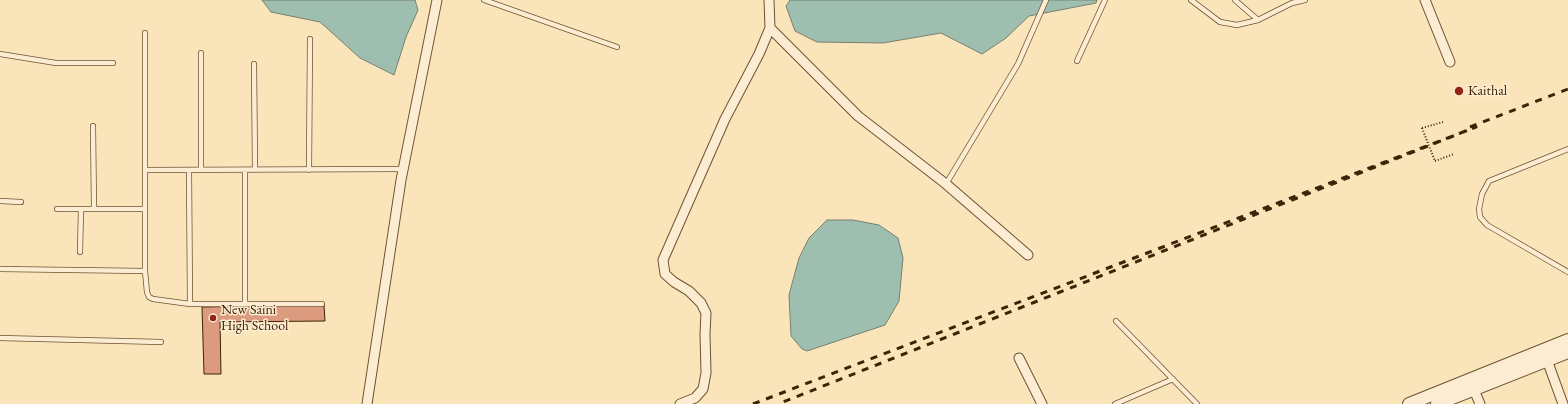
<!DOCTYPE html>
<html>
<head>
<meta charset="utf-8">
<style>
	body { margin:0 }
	canvas { display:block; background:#fae4b9 }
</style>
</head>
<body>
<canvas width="1568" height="404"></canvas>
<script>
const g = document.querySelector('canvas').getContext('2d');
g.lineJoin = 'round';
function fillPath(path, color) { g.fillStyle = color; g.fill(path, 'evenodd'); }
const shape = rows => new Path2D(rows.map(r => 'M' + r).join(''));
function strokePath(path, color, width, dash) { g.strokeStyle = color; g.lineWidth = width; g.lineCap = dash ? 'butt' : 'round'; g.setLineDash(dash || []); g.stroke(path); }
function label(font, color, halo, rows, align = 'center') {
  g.font = font + ' "EB Garamond",serif'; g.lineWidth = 3; g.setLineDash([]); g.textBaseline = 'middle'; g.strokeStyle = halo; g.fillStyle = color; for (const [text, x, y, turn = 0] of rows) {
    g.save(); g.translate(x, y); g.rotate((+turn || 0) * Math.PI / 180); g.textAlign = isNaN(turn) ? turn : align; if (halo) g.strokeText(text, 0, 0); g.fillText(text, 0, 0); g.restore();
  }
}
const water = shape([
	[262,0,415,0,418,10,406,37,394,75,360,58,320,22,271,12,262,0],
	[790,0,1097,0,1096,3,1029,16,1006,38,982,54,941,33,883,43,817,42,795,31,786,6,790,0],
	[827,220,853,220,879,225,898,238,903,258,899,301,885,325,807,351,802,349,791,336,789,295,799,258,809,238,827,220]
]);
fillPath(water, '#9ebfb0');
strokePath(water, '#78806c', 1);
const building = shape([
	[324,305,325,321,220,322,221,374,204,374,202,307,324,305]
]);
fillPath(building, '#dc9b7e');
strokePath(building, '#3f2207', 1);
const service = shape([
	[484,0,617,47],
	[1191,0,1220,22,1237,25,1258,20,1292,3,1305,0],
	[1235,0,1258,20],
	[145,33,145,271,147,292,149,297,153,299,190,304,322,304],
	[201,53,201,170],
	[0,54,56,63,113,63],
	[1077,61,1105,0],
	[254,64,255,170],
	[93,126,94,209],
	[1568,149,1489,181,1482,194,1479,209,1480,217,1487,225,1568,272],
	[145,170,403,169],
	[189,170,190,304],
	[245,170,245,304],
	[309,170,310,39],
	[946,184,1018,64,1046,0],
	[0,201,21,202],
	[57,209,145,209],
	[80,252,81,209],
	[0,269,145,271],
	[1116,321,1197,404],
	[0,338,161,342],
	[1115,404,1173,379]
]);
const minor = shape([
	[769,0,770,28,858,116,946,184,1028,255],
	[1425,0,1450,62],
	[1019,358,1042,404],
	[1547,360,1563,404],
	[1472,385,1480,404],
	[367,404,401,180,437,0],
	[680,404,695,398,703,389,706,373,705,334,706,313,701,303,689,291,674,282,665,274,663,260,725,119,759,54,770,28]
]);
const tertiary = shape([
	[1409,404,1568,340],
	[1437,404,1568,352]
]);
strokePath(service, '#6e5234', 6);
strokePath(minor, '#6e5234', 11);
strokePath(tertiary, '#6e5234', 14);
strokePath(shape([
	[1422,128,1443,122],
	[1435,161,1454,154]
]), '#3f2207', 2, [1, 2]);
strokePath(service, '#fcedd2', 4.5);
strokePath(minor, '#fcedd2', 9);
strokePath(tertiary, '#fcedd2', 12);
strokePath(shape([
	[1470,127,1568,89],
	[753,404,1476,127,778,404]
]), '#3f2207', 3, [7, 7]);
strokePath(shape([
	[1422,128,1435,161]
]), '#3f2207', 2, [1, 2]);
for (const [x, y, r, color] of [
	[1459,91,5,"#8f2418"],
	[213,318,4,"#8f2418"]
]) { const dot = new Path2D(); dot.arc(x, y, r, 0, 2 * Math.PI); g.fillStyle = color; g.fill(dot); strokePath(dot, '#fcedd2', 1.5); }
label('14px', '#3f2207', '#fcedd2', [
	["Kaithal",1468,91],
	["New Saini",221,310],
	["High School",221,326]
], 'left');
</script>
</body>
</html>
